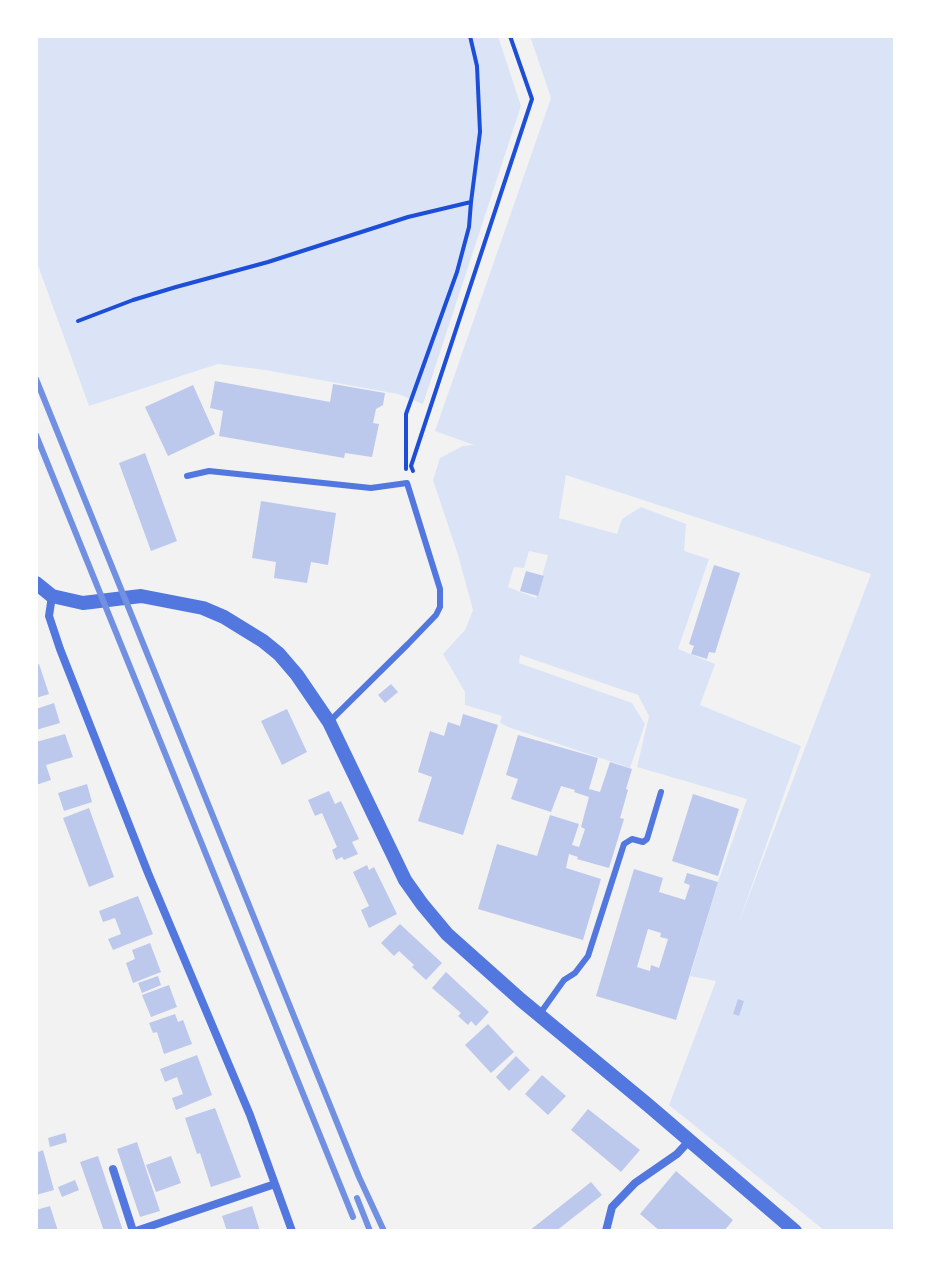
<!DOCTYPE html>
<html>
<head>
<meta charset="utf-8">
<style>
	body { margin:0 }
	#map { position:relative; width:931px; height:1267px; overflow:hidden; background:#f2f2f2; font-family:Commissioner,sans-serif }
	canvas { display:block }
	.frame { position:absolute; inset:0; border:38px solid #fff; pointer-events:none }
</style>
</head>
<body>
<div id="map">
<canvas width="931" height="1267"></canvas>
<div class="frame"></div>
</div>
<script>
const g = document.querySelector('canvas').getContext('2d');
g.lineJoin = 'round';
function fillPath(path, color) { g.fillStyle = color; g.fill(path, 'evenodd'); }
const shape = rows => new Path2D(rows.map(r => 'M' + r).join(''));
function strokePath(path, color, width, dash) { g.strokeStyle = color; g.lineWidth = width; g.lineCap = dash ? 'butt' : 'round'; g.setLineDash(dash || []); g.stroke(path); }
fillPath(shape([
	[36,36,498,36,521,106,423,404,398,394,265,370,218,364,89,406,36,260],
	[530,36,895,36,895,1231,825,1231,669,1105,716,981,690,976,718,882,747,799,637,767,649,716,638,695,520,655,519,663,632,703,645,724,630,768,508,727,500,723,502,716,465,705,465,692,443,654,465,630,473,610,458,555,433,480,440,458,463,446,474,445,435,431,551,98],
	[566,475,871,574,739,922,801,746,700,705,715,664,678,649,709,559,684,551,686,524,641,507,622,519,617,534,559,518],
	[529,551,548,555,536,598,508,587,514,567,524,568]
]), '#dbe4f7');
fillPath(shape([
	[215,381,330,402,333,384,385,393,383,405,376,409,373,423,379,424,372,457,345,453,344,458,219,436,223,411,210,408],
	[193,385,215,434,168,456,145,407],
	[145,453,177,541,151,551,119,463],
	[261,501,336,513,328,565,311,562,307,583,274,578,276,562,252,558],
	[714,565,740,573,715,653,709,652,707,659,691,654,694,646,689,644],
	[526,571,544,576,538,596,520,591],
	[39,664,49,694,36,698,36,665],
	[391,684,398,692,385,703,378,695],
	[54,703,60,723,36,730,36,709],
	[287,709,307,752,282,765,261,721],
	[463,714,498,725,463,835,418,821,432,777,418,772,430,731,444,736,448,722,460,726],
	[65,734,73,757,46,765,51,780,36,785,36,742],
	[518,735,598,758,589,789,600,792,610,762,632,769,626,789,628,790,620,818,624,819,609,868,577,859,578,857,569,854,566,868,601,879,583,940,478,909,497,844,537,856,550,815,579,824,572,845,579,847,585,829,581,827,589,797,574,792,575,790,561,786,551,812,511,799,518,779,506,775],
	[87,784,92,802,64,811,58,793],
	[329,791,335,804,341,801,359,839,352,842,358,854,344,860,342,857,336,860,332,850,337,847,322,813,315,816,308,800],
	[693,794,739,809,718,876,672,861],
	[89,808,114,877,89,887,63,818],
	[367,865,369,870,374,867,397,914,369,928,361,910,369,906,353,872],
	[634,869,663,878,659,892,685,900,690,885,684,883,687,873,718,882,676,1020,596,996],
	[648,929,661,933,660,937,668,939,659,968,651,965,650,971,637,967],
	[138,896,153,934,113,950,108,939,121,934,115,918,103,922,99,911],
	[400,924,442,963,426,980,412,967,414,965,399,951,394,956,381,943],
	[150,943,161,972,133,983,126,963,135,959,132,950],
	[446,972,489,1012,476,1026,471,1021,468,1025,458,1016,461,1013,432,988],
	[158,976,161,985,142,993,138,983],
	[169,985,177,1007,151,1017,142,995],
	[738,999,744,1001,739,1016,733,1014],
	[175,1014,178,1022,183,1020,192,1044,164,1054,157,1032,153,1033,149,1023],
	[488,1024,514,1052,491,1073,465,1045],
	[197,1055,212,1095,176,1110,172,1098,183,1094,180,1086,177,1077,165,1082,160,1069],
	[516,1056,530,1070,509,1091,496,1077],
	[542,1075,566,1096,548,1115,525,1094],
	[215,1108,241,1177,211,1187,200,1153,197,1154,185,1118],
	[588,1109,640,1150,621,1172,571,1130],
	[65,1133,67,1142,50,1147,48,1138],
	[137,1142,160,1211,140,1217,117,1149],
	[43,1150,54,1190,36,1195,36,1153],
	[98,1156,123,1231,104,1231,80,1162],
	[171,1156,181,1183,156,1192,146,1165],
	[676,1171,733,1220,724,1231,660,1231,640,1214],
	[75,1180,79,1190,62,1197,58,1187],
	[591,1182,602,1195,556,1231,529,1231],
	[50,1206,58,1231,36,1231,36,1210],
	[252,1206,260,1231,227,1231,222,1216]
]), '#bdc9ec');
strokePath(shape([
	[78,321,133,300,176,287,268,262,408,217,471,202],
	[406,469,406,414,457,272,469,227,471,202,480,132,477,66,470,36],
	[413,471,411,466,532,99,510,36]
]), '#1d4ed8', 4);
strokePath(shape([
	[187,476,209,471,371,488,407,483,440,589,440,607,436,615,408,644,329,722],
	[539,1015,564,980,575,973,588,956,624,844,632,839,643,842,647,839,661,792]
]), '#5277de', 6);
strokePath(shape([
	[52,596,49,616,60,649,148,873,250,1115,292,1231],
	[113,1169,133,1231],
	[136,1231,275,1184],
	[606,1231,612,1207,635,1183,677,1154,689,1141]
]), '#5277de', 8);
strokePath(shape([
	[36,583,52,596,83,603,141,596,203,608,224,617,263,641,279,654,297,675,329,722,405,880,422,904,447,934,521,1000,648,1105,795,1231]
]), '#5277de', 14);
strokePath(shape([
	[36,379,359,1177,384,1231],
	[36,435,353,1217],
	[357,1198,370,1231]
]), '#7290e2', 6);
</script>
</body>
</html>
